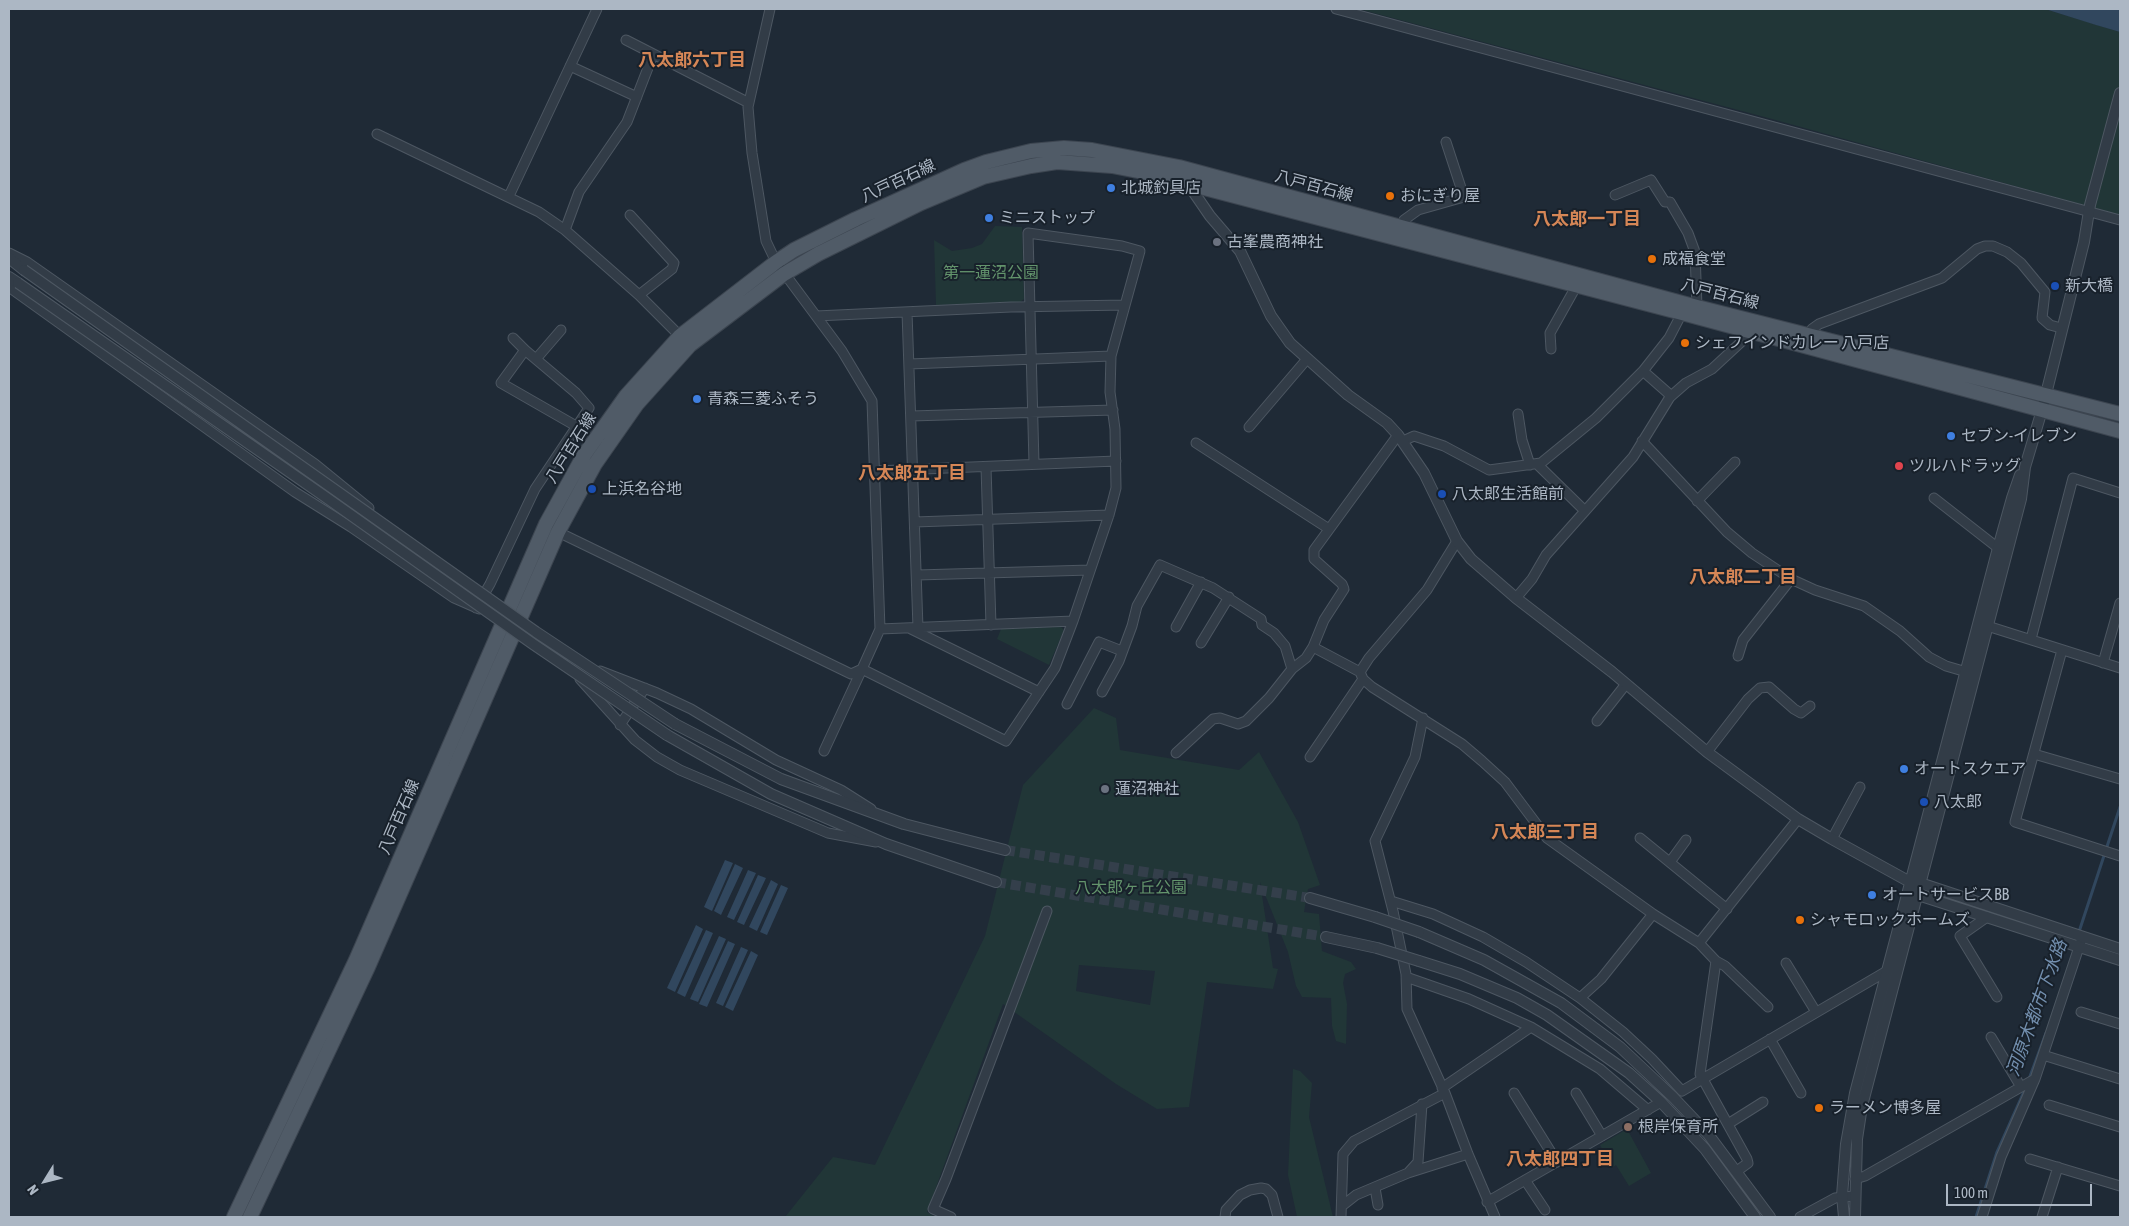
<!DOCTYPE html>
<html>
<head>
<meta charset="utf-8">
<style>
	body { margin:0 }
	#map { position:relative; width:2129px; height:1226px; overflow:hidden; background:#1f2a36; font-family:"Asap Condensed",sans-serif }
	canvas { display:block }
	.frame { position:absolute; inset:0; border:10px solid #acb7c4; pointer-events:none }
	.north { position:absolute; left:20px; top:1156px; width:50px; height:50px; -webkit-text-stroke:4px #18212b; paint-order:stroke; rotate:234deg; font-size:14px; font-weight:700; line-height:20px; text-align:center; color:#acb7c4 }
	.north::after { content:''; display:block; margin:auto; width:18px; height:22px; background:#acb7c4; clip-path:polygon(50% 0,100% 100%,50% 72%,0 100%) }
	.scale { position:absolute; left:1946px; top:1184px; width:146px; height:22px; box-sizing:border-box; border:2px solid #acb7c4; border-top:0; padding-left:6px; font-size:15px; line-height:18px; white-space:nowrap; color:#acb7c4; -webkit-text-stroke:4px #18212b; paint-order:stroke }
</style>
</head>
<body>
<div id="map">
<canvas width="2129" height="1226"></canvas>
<div class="frame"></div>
<div class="north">N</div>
<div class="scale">100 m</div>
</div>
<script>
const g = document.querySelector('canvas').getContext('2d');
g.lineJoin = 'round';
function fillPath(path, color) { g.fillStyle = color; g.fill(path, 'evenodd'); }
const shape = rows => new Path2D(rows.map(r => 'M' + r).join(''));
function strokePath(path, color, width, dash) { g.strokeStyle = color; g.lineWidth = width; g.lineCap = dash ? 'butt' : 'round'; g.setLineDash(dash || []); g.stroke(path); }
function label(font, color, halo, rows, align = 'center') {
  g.font = font + ' "Asap Condensed","Noto Sans JP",sans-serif'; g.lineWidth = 4; g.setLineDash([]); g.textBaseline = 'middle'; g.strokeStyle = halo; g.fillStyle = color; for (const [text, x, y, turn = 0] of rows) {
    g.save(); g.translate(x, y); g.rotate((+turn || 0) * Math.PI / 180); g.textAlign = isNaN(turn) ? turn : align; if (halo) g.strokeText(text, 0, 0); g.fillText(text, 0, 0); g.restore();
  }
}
fillPath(shape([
	[1359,9,2045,9,2120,32,2120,215,1772,119],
	[995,226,1022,227,1024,299,1019,303,936,305,934,240,952,251,972,248,982,244],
	[1061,627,1064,630,1049,665,997,639,1001,629],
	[1094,708,1116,718,1120,750,1239,770,1259,752,1298,822,1320,885,1308,889,1304,912,1319,914,1322,951,1351,962,1356,969,1345,974,1343,983,1347,1004,1346,1044,1336,1041,1332,1026,1331,998,1302,997,1296,986,1288,952,1260,882,1273,968,1278,969,1273,989,1207,982,1189,1107,1157,1109,1116,1084,1003,1004,927,1212,935,1217,785,1217,833,1157,875,1165,985,936,1023,785],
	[1079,965,1155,971,1150,1005,1076,991],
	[1293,1069,1300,1071,1312,1083,1309,1117,1333,1217,1297,1217,1288,1175],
	[1627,1129,1651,1173,1629,1186,1616,1165,1612,1168,1600,1145]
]), '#213637');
fillPath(shape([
	[2045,9,2120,9,2120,32,2096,25],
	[725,860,733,863,712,911,704,907],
	[735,864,743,868,721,915,714,911],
	[748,870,756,873,734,920,727,917],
	[758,875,766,878,744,925,737,922],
	[771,880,778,884,757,931,749,927],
	[781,885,788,888,767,935,760,932],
	[696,925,703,929,675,992,667,988],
	[706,930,713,933,685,997,677,993],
	[719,936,726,939,698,1002,690,999],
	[728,941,735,944,707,1007,699,1004],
	[741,947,748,950,723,1006,716,1003],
	[751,951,758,955,733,1011,725,1007]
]), '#31475e');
strokePath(shape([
	[2075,944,2120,807],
	[2029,1079,2046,1033],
	[1976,1217,1997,1152,2026,1087]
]), '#31475e', 3);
strokePath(shape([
	[1005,850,1310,898],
	[996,882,1326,937]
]), '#343f4b', 10, [10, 5]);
const minor = shape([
	[1336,9,2120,220],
	[626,40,749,103],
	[570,66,637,97],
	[377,134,539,212,565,230,639,295,683,339],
	[1615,195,1651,180,1665,202,1670,202,1688,233,1695,252,1697,307],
	[509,196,597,9],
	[630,215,674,263,672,269,639,295],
	[1402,227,1404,220,1418,210,1464,197,1446,142],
	[565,230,579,192,627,122,653,55],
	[9,253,27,262,315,464,369,508],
	[9,287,295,492,351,527,454,598,479,609],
	[907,312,918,628],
	[816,316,1011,307,1125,305],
	[1809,335,1812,329,1819,324,1942,278,1977,249,1985,246,1993,246,2007,252,2021,263,2045,292,2042,318,2050,325,2061,328],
	[513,338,525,350],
	[1551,349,1550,333,1573,292,1574,285],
	[536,359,561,330],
	[909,364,1111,356],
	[1670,397,1686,383,1712,369,1752,332],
	[1518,414,1522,440,1530,465],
	[911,416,1113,410],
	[1249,427,1307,359],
	[1403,441,1414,436,1444,446,1489,470,1541,463,1596,418,1643,371,1669,338,1682,313],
	[1642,441,1727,532,1752,553,1791,579,1815,590,1864,606,1900,631,1929,657,1946,666,1970,673],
	[1196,443,1329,529],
	[1537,464,1585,511],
	[986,467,991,625],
	[875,471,1116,461],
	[1934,498,1998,548],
	[1697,501,1735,462],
	[915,522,1109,515],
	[558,532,851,674,862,669,880,629,872,401,842,351,776,262,766,241,752,153,748,107,770,9],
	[1457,541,1427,590,1369,658,1360,672,1363,679,1372,687,1462,744,1482,761,1505,782,1547,838,1653,914,1699,943,1798,819],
	[917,575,1090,570],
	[1516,598,1532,579,1546,555,1633,457,1670,397,1668,393,1643,371],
	[476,608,490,584,535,489,589,408,576,393,525,350,501,383,576,426],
	[1981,624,2120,668],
	[1176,627,1201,582],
	[880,629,1073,621],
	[911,629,1039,692],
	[2031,639,2073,478,2120,493],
	[1201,643,1229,597],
	[1313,647,1324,620,1344,589,1342,584,1314,559,1314,550,1398,435],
	[2062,650,2015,822,2120,856],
	[1738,656,1743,640,1791,579],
	[2103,663,2120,603],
	[600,671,657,693,691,709,776,760,841,790,871,809],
	[580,679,635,740,657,757,680,770,828,833,876,842],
	[1102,692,1119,661,1132,626,1137,606,1160,565,1213,588,1261,619,1262,625,1274,633,1285,646,1292,669],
	[1067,704,1099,642,1122,651],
	[1423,718,1415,757,1375,841,1393,911,1406,974,1407,1009,1445,1093,1468,1154,1495,1217],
	[1597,721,1626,684],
	[620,725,645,688],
	[824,751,862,669,1006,741,1055,668,1073,621,1109,515,1116,488,1115,429,1110,392,1111,356,1140,251,1122,246,1028,233,1034,464],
	[1707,752,1748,699,1760,688,1769,687,1794,709,1801,713,1810,706],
	[1176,753,1213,719,1220,718,1238,724,1246,721,1269,698,1292,669,1306,658,1313,647,1360,672],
	[2034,754,2120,779],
	[1310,757,1363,679],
	[1640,838,1727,909],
	[1832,839,1860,787],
	[1670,862,1686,840],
	[1391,901,1433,914,1483,937,1526,962,1580,998,1623,1032,1652,1059,1682,1091,1887,971],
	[1987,917,1960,936,1997,997],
	[1699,943,1716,961,1700,1074,1747,1159,1748,1163,1737,1171],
	[1716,961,1725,966,1768,1007],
	[1786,963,1816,1012],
	[1406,977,1469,999,1531,1027,1600,1069,1648,1110],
	[1580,998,1601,979,1653,914],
	[2081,1012,2120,1024],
	[1991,1037,2021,1087],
	[1770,1039,1801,1093],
	[2043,1055,2120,1079],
	[1442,1088,1531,1027],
	[1514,1093,1557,1162],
	[1576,1093,1602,1136],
	[2049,1105,2120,1127],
	[1728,1124,1763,1102],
	[2030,1159,2120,1186],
	[1408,1173,1418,1162,1422,1104],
	[1855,1179,1865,1176,2035,1079],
	[1525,1180,1545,1210],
	[1375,1188,1378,1205],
	[1487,1202,1661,1102],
	[1342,1206,1356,1195,1408,1173,1468,1154],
	[951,1217,933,1209,946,1179,1047,911],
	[1225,1217,1226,1210,1240,1195,1250,1190,1261,1188,1266,1189,1272,1195,1278,1217],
	[1341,1217,1343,1154,1354,1141,1445,1093],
	[1800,1217,1835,1198,1854,1196],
	[1982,1217,2001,1157,2035,1079,2081,941],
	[2042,1217,2058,1167]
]);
const tertiary = shape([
	[1186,181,1210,216,1240,251,1271,316,1290,343,1348,395,1387,423,1398,435,1424,473,1457,541,1471,559,1516,598,1612,672,1707,752,1798,819,1832,839,1910,882,1920,883,2120,949],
	[9,258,24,270],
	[9,277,18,283],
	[512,622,554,651],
	[675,724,781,779,904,824,1005,850],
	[667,735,771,794,886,844,996,882],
	[1914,889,1918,895,2120,960],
	[1310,898,1375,917],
	[1419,932,1484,960,1561,1003,1620,1047,1673,1097,1708,1134,1770,1217],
	[1326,937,1377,948],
	[1419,961,1460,974,1517,998,1547,1015,1629,1073,1661,1102,1705,1149,1755,1217],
	[1844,1217,1842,1196,1846,1144,1855,1093,1998,548,2012,498,2020,475],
	[1855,1217,1857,1139,1862,1106,2021,499,2025,467,2042,410,2084,242,2090,205,2120,93]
]);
const primary = shape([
	[234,1217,356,960,546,524,584,455,626,396,680,336,776,262,794,250,856,219,964,170,986,162,1031,151,1064,148,1092,150,1179,167,1697,307,2120,414],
	[250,1217,368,967,558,532,595,464,637,404,690,345,784,274,818,254,921,203,983,177,1031,166,1057,162,1112,166,1143,172,1682,313,2120,431]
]);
strokePath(minor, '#4d5762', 11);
strokePath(tertiary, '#4d5762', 12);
strokePath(primary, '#3c4550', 16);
strokePath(minor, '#323c47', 9);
strokePath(tertiary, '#323c47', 10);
strokePath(primary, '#505b67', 14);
const tertiaryBridge = shape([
	[24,270,536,632,675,724],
	[18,283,324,496,533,644,667,735],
	[1375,917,1419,932],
	[1377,948,1419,961]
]);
strokePath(tertiaryBridge, '#4d5762', 12, []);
strokePath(tertiaryBridge, '#323c47', 10);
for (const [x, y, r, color] of [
	[1111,188,5,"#3f7fe0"],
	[1390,196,5,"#e8710a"],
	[989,218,5,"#3f7fe0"],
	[1217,242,5,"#6b7280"],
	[1652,259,5,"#e8710a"],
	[2055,286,5,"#1a4fb4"],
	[1685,343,5,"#e8710a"],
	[697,399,5,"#3f7fe0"],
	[1951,436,5,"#3f7fe0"],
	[1899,466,5,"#e0444e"],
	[592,489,5,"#1a4fb4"],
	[1442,494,5,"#1a4fb4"],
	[1904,769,5,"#3f7fe0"],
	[1105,789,5,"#6b7280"],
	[1924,802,5,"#1a4fb4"],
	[1872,895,5,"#3f7fe0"],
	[1800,920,5,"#e8710a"],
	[1819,1108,5,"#e8710a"],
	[1628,1127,5,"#8d6e63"]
]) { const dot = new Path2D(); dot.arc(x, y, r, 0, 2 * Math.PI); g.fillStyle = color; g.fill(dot); strokePath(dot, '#18212b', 2); }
label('16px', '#acb7c4', '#18212b', [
	["八戸百石線",898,181,-25],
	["八戸百石線",1314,186,15],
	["八戸百石線",1720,294,14],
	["八戸百石線",571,448,-58],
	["八戸百石線",399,817,-67]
]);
label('16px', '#acb7c4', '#18212b', [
	["北城釣具店",1121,188],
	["おにぎり屋",1400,196],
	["ミニストップ",999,218],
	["古峯農商神社",1227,242],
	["成福食堂",1662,259],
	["新大橋",2065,286],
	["シェフインドカレー 八戸店",1695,343],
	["青森三菱ふそう",707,399],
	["セブン-イレブン",1961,436],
	["ツルハドラッグ",1909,466],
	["上浜名谷地",602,489],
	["八太郎生活館前",1452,494],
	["オートスクエア",1914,769],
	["蓮沼神社",1115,789],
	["八太郎",1934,802],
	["オートサービスBB",1882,895],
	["シャモロックホームズ",1810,920],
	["ラーメン博多屋",1829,1108],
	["根岸保育所",1638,1127]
], 'left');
label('16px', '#63946c', '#18212b', [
	["第一蓮沼公園",991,273],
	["八太郎ヶ丘公園",1131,888]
]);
label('bold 18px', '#d58656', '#18212b', [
	["八太郎六丁目",692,60],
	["八太郎一丁目",1587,219],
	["八太郎五丁目",912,473],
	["八太郎二丁目",1743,577],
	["八太郎三丁目",1545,832],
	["八太郎四丁目",1560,1159]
]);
label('italic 18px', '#738fae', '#18212b', [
	["河原木都市下水路",2037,1008,-70]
]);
</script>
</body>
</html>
